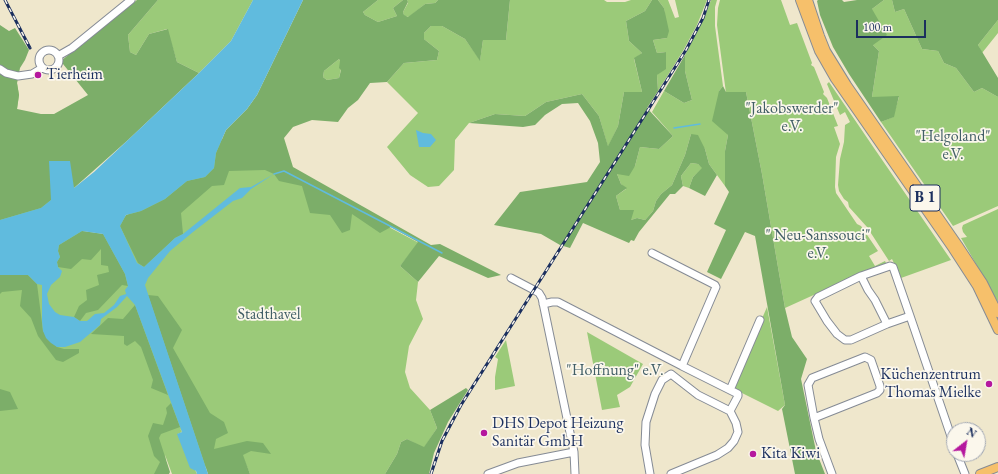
<!DOCTYPE html>
<html>
<head>
<meta charset="utf-8">
<style>
	body { margin:0 }
	#map { position:relative; width:998px; height:474px; overflow:hidden; background:#efe7cc; font-family:"EB Garamond",serif }
	canvas { display:block }
	.north { position:absolute; left:946px; top:422px; width:40px; height:40px; box-sizing:border-box; background:#fbf7ec; border:1px solid #a1a7b3; border-radius:50%; rotate:31deg; font-size:11px; font-weight:700; line-height:16px; text-align:center; color:#1b2f5e }
	.north::after { content:''; display:block; margin:auto; width:14px; height:18px; background:#b5179e; clip-path:polygon(50% 0,100% 100%,50% 72%,0 100%) }
	.scale { position:absolute; left:856px; top:20px; width:70px; height:18px; box-sizing:border-box; border:2px solid #1b2f5e; border-top:0; padding-left:5px; font-size:12px; line-height:14px; white-space:nowrap; color:#1b2f5e; -webkit-text-stroke:3px #fbf7ec; paint-order:stroke }
</style>
</head>
<body>
<div id="map">
<canvas width="998" height="474"></canvas>
<div class="north">N</div>
<div class="scale">100 m</div>
</div>
<script>
const g = document.querySelector('canvas').getContext('2d');
g.lineJoin = 'round';
function fillPath(path, color) { g.fillStyle = color; g.fill(path, 'evenodd'); }
const shape = rows => new Path2D(rows.map(r => 'M' + r).join(''));
function strokePath(path, color, width, dash) { g.strokeStyle = color; g.lineWidth = width; g.lineCap = dash ? 'butt' : 'round'; g.setLineDash(dash || []); g.stroke(path); }
function label(font, color, halo, rows, align = 'center') {
  g.font = font + ' "EB Garamond",serif'; g.lineWidth = 3.5; g.setLineDash([]); g.textBaseline = 'middle'; g.strokeStyle = halo; g.fillStyle = color; for (const [text, x, y, turn = 0] of rows) {
    g.save(); g.translate(x, y); g.rotate((+turn || 0) * Math.PI / 180); g.textAlign = isNaN(turn) ? turn : align; if (halo) g.strokeText(text, 0, 0); g.fillText(text, 0, 0); g.restore();
  }
}
fillPath(shape([
	[158,0,253,0,231,41,199,73,177,62,167,29,149,34,136,55,130,52,128,35],
	[378,0,403,0,393,8,397,16,378,22,365,15,363,12],
	[407,0,438,0,435,3,425,4,409,17,404,16,403,12,408,3],
	[510,0,604,0,607,2,625,2,631,0,652,0,645,11,626,21,629,41,642,53,634,59,642,92,624,92,618,126,608,147,599,116,582,94,546,102,525,116,495,114,469,123,455,140,454,170,439,186,428,187,410,175,387,147,418,113,387,82,404,63,437,60,439,51,424,39,424,33,431,26,442,26,465,39,480,60,483,40,506,40],
	[658,0,668,0,675,18,679,17,675,0,707,0,697,25,683,51,658,91,657,75,666,52,657,53,653,40,667,38,664,8],
	[711,0,717,0,715,7,715,26,723,86,719,91,728,135,725,151,725,186,709,164,705,149,691,134,685,155,672,185,661,194,656,201,653,211,645,220,637,218,631,220,620,210,616,196,626,189,621,184,617,174,635,166,640,147,659,149,673,136,652,112,664,91,684,103,692,100,685,71,685,55,704,18],
	[720,0,781,0,790,25,797,23,812,63,811,65,814,67,824,92,823,94,827,98,838,126,834,127,840,144,836,157,835,187,836,193,857,224,861,226,878,251,869,256,875,266,885,261,887,265,862,273,785,308,762,174,746,92,726,93,717,25,718,8],
	[884,0,892,0,895,12,904,9,922,49,938,51,944,63,956,68,974,92,982,88,998,97,998,206,953,226,881,122,893,117,899,97,872,97,879,51,873,45,872,9],
	[998,20,998,33,982,53,978,45],
	[339,59,340,61,341,69,339,78,327,80,323,77,324,71],
	[0,69,18,76,17,83,19,95,17,109,82,231,103,234,222,139,419,243,400,266,418,282,416,300,423,319,409,346,405,372,410,388,430,410,437,428,424,448,407,439,401,442,397,454,385,474,250,474,242,455,205,467,180,428,182,432,178,434,197,474,172,474,165,455,168,474,0,474],
	[829,82,876,151,951,260,901,278,892,259,889,261,867,227,849,207,848,202,844,199,839,191,838,185,840,159,844,142,845,125,850,122,845,112,840,115,827,84],
	[691,163,698,164,703,168,693,177,689,188,683,186,681,176],
	[998,209,998,302,961,238,967,237,963,232,962,228,963,225],
	[767,307,785,405,778,411,732,388],
	[587,332,643,364,630,387,617,395,620,407,602,410],
	[506,340,515,386,495,390,495,377,498,359,495,357]
]), '#9bca79');
fillPath(shape([
	[137,0,158,0,128,35,130,52,136,55,149,34,168,29,177,62,199,73,128,140,74,188,51,200,41,208,0,220,0,25,9,31,15,28,29,50,25,60,20,68,17,83,19,95,17,109,41,114,54,114,88,95,63,64,62,60],
	[303,0,378,0,363,12,365,15,378,22,397,16,393,8,403,0,407,0,408,2,403,12,404,15,408,17,425,4,435,3,438,0,510,0,506,40,483,40,480,61,465,39,442,26,431,26,424,33,424,39,439,51,437,60,404,63,387,82,370,83,358,100,348,108,338,122,312,120,293,127,284,138,293,167,431,245,440,244,501,275,488,278,439,256,418,282,400,266,418,242,391,227,380,233,352,214,350,230,342,233,330,215,310,213,302,186,279,181,274,174,265,170,229,171,224,185,212,186,181,213,183,234,175,238,144,267,138,263,120,226,126,215,141,211,165,199,187,181,205,177,214,168,216,153,226,130,247,109,257,95],
	[339,59,340,61,339,68,341,70,339,78,327,80,323,77,324,71],
	[652,0,658,0,664,8,669,31,667,38,653,40,657,53,666,52,666,69,657,75,658,91,647,108,673,136,659,149,640,147,635,166,629,176,617,174,621,184,627,188,616,196,620,210,634,210,631,220,637,218,645,220,653,211,656,201,661,194,672,185,685,155,691,134,698,135,705,149,709,164,717,175,705,196,689,188,693,177,702,168,698,164,691,163,681,176,683,186,675,194,670,194,639,232,634,241,631,240,629,243,583,223,570,248,560,245,541,234,494,225,520,192,587,182,600,162,598,143,590,121,578,103,562,104,545,115,535,125,523,127,469,123,495,114,525,116,546,102,582,94,599,116,608,146,618,126,624,92,642,92,634,58,642,53,629,41,626,21,645,11],
	[818,0,842,0,844,2,857,0,884,0,872,9,887,35,873,45,879,51,872,97,899,96,894,117,881,122,849,74,833,47,820,15,817,1],
	[892,0,998,0,998,20,978,45,998,78,998,97,982,88,974,92,956,68,944,63,938,51,922,49,904,9,895,12],
	[685,55,685,71,692,100,684,103,664,91],
	[723,86,726,92,746,92,762,174,785,308,792,337,807,359,801,379,816,451,825,474,795,474,782,409,785,405,755,236,745,232,721,279,707,272,726,230,714,224,729,192,725,186,725,151,728,135,712,121,719,91],
	[82,231,103,234,125,274,128,286,122,285,98,310,86,313,80,321,74,317,79,306,87,300,86,290,99,285,97,275,109,272,108,266,101,265,101,249,91,260,82,259,71,269,58,267,57,262,60,257,58,251,59,245],
	[0,275,28,275,37,284,43,331,57,347,64,349,79,349,79,353,63,362,56,360,38,336,31,318,20,306,22,290,2,292,0,294],
	[148,295,158,296,182,330,173,348,210,413,224,422,228,433,216,439,214,449,247,441,263,443,271,454,251,451,243,455,250,474,208,474],
	[135,305,168,395,151,388,153,380,141,347,135,341,127,346,124,344,124,336,91,334,108,318,123,319],
	[466,388,468,390,448,422,434,453,429,474,385,474,397,454,401,442,407,439,424,447,437,428,430,410],
	[0,389,10,392,18,409,0,411],
	[171,403,180,427,161,434,159,438,170,472,169,474,154,474,160,462,154,456,148,436,153,423,163,425,167,413,166,408]
]), '#7cae69');
fillPath(shape([
	[253,0,303,0,257,95,247,109,226,130,216,153,214,168,205,177,187,181,165,199,141,211,126,215,120,226,137,263,144,267,175,238,183,234,240,188,251,187,274,174,251,189,242,198,233,201,193,232,170,251,148,278,145,285,208,474,197,474,196,471,190,468,177,434,182,432,135,305,127,296,117,307,101,319,100,325,80,342,65,347,57,347,51,343,46,338,43,331,42,321,42,285,37,284,28,275,0,275,0,220,41,208,51,200,49,161,70,161,74,188,94,172,199,73,231,41],
	[82,231,103,234,125,274,128,286,125,290,126,294,120,296,114,305,104,313,95,314,87,321,80,321,74,317,60,315,55,312,49,304,47,294,51,285,60,277,62,271,58,267,57,262,60,257,58,251,59,245],
	[416,130,423,133,431,134,436,140,430,147,419,147]
]), '#60bbde');
strokePath(shape([
	[674,128,700,124],
	[274,174,284,171,442,253]
]), '#60bbde', 1.5);
const minor = shape([
	'39 60a10 10 0 1 1 20 0a10 10 0 1 1-20 0Z',
	[58,56,72,48,131,0],
	[0,69,6,73,18,76,32,74,42,68],
	[652,253,715,285,716,287,682,366,738,394,738,396,730,411],
	[861,276,868,290,875,300,887,324],
	[511,278,534,290,539,293,542,298,574,452,575,474],
	[543,304,552,302,558,302,682,366],
	[910,316,887,324,851,340,845,340,837,334,827,321,815,301,818,297,861,276,890,266,893,267,910,316,954,445],
	[730,390,760,320],
	[814,418,877,393,880,390,880,386,871,360,865,357,812,378,808,385,814,418,819,439,832,474],
	[957,454,965,474],
	[488,474,518,463,574,452],
	[650,474,645,445,646,422,655,394,662,380,671,374,698,395,730,411,736,423,738,432,734,441,728,448,717,455,671,474]
]);
const major = shape([
	[800,0,819,51,835,79,953,249,977,286,998,330],
	[808,0,820,36,826,51,847,85,958,245,983,283,998,313],
	[980,474,998,467]
]);
strokePath(minor, '#858b95', 9);
strokePath(major, '#858b95', 10);
strokePath(minor, '#fff', 7);
strokePath(major, '#f6c06b', 8);
const rail = shape([
	[5,0,30,48],
	[431,474,442,441,461,405,686,50,703,18,709,0]
]);
strokePath(rail, '#1b2f5e', 3);
strokePath(rail, '#fbf7ec', 1.5, [4.5]);
for (const [x, y, r, color] of [
	[38,75,4,"#b5179e"],
	[989,384,4,"#b5179e"],
	[484,433,4,"#b5179e"],
	[753,454,4,"#b5179e"]
]) { const dot = new Path2D(); dot.arc(x, y, r, 0, 2 * Math.PI); g.fillStyle = color; g.fill(dot); strokePath(dot, '#fbf7ec', 1.5); }
for (const [x, y, w] of [
	[925,198,30]
]) { const box = new Path2D(); box.roundRect(x - w / 2, y - 13, w, 26, 3); g.fillStyle = '#fbf7ec'; g.fill(box); strokePath(box, '#1b2f5e', 1); }
label('bold 15px', '#1b2f5e', null, [
	["B 1",925,198]
]);
label('16px', '#1b2f5e', '#fbf7ec', [
	["Tierheim",46,75],
	["Küchenzentrum",981,375,"right"],
	["Thomas Mielke",981,393,"right"],
	["DHS Depot Heizung",492,424],
	["Sanitär GmbH",492,442],
	["Kita Kiwi",761,454]
], 'left');
label('16px', '#415e66', '#fbf7ec', [
	["\"Jakobswerder\"",792,109],
	["e.V.",792,127],
	["\"Helgoland\"",953,137],
	["e.V.",953,155],
	["\" Neu-Sanssouci\"",818,236],
	["e.V.",818,254],
	["Stadthavel",269,315],
	["\"Hoffnung\" e.V.",615,371]
]);
</script>
</body>
</html>
